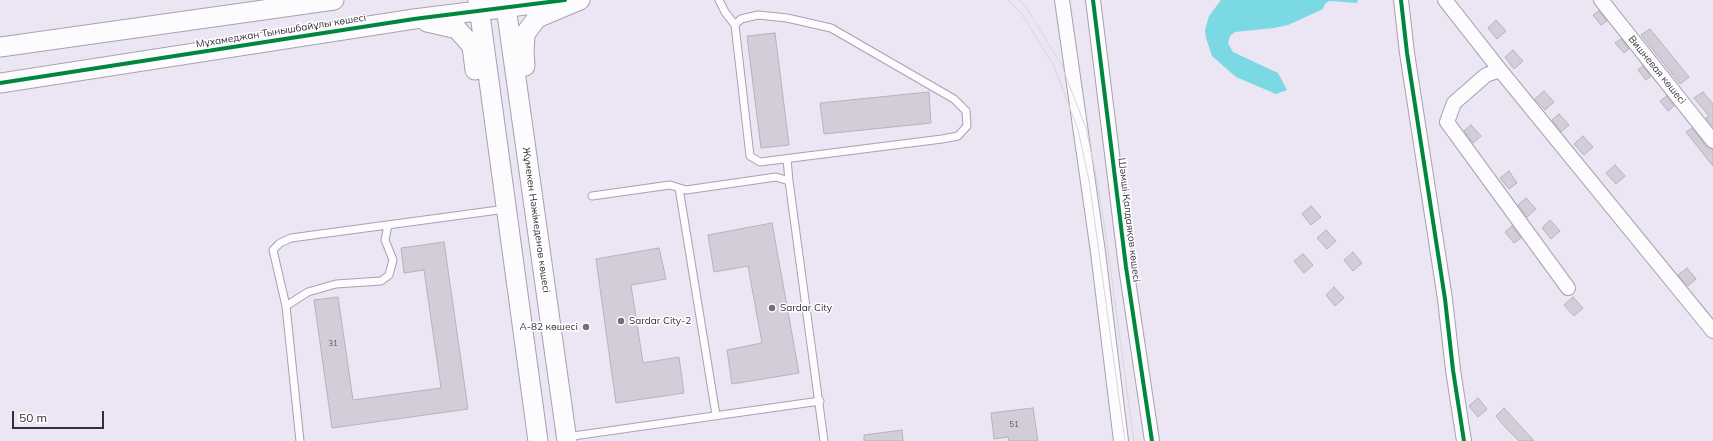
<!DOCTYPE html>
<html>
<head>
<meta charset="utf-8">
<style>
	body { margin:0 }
	#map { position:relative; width:1713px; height:441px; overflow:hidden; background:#ece5f4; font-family:Mulish,sans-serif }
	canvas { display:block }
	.scale { position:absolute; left:12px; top:411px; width:92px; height:18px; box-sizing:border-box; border:2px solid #332e39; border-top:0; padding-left:5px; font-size:12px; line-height:14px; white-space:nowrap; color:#332e39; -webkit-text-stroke:3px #fff; paint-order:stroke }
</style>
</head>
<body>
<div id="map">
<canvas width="1713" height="441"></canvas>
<div class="scale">50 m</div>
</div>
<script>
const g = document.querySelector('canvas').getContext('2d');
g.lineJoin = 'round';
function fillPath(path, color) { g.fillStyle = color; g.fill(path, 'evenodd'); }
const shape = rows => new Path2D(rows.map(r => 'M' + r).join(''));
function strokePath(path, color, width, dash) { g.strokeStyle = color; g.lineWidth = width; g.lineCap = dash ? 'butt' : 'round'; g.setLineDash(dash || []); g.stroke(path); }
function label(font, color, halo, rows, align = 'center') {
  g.font = font + ' Mulish,sans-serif'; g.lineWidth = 3; g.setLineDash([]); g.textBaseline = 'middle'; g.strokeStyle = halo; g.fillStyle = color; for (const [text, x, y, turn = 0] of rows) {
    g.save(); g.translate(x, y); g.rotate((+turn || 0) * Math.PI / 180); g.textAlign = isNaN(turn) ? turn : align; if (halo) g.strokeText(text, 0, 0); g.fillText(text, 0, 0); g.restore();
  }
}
fillPath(shape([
	[1221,0,1358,0,1357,3,1329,1,1325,4,1323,9,1288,25,1274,28,1235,32,1230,36,1228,43,1233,52,1278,73,1287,90,1276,94,1236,77,1212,56,1206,38,1205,30,1209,16]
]), '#7bd9e4');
const building = shape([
	[1599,11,1607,21,1601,25,1593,15,1599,11],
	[1496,20,1506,31,1497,39,1488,28,1496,20],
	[1650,29,1689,77,1680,84,1641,35,1650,29],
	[775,33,789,145,761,148,747,36,775,33],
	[1621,39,1629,49,1624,53,1615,43,1621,39],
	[1513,50,1523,61,1514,69,1505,57,1513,50],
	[1643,66,1651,76,1646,80,1638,70,1643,66],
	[1544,91,1554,102,1545,110,1535,99,1544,91],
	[929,92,931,123,824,134,820,103,929,92],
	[1703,92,1713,104,1713,127,1706,118,1709,116,1694,98,1703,92],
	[1667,96,1674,106,1668,111,1660,101,1667,96],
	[1559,114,1569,125,1561,132,1552,120,1559,114],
	[1471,125,1481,136,1473,143,1464,131,1471,125],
	[1692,128,1706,146,1713,149,1713,166,1686,132,1692,128],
	[1583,136,1593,147,1584,155,1574,144,1583,136],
	[1615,165,1625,176,1616,184,1606,173,1615,165],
	[1509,171,1517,183,1509,189,1500,178,1509,171],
	[1526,198,1536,209,1527,217,1518,205,1526,198],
	[1311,206,1321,217,1311,225,1302,214,1311,206],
	[1550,220,1560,231,1551,239,1542,228,1550,220],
	[772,223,799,373,732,384,727,350,762,343,748,266,714,272,708,235,772,223],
	[1512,226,1521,238,1514,243,1505,232,1512,226],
	[1326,230,1336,241,1327,249,1317,238,1326,230],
	[444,242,468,409,332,428,314,300,338,297,353,400,441,388,424,270,404,273,401,248,444,242],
	[659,248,666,279,631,285,643,363,679,357,684,393,616,403,596,259,659,248],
	[1353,252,1362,263,1353,271,1344,260,1353,252],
	[1303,254,1313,265,1304,273,1294,261,1303,254],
	[1687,268,1696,279,1688,286,1678,275,1687,268],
	[1334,287,1344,298,1335,306,1326,295,1334,287],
	[1573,297,1583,308,1574,316,1564,305,1573,297],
	[1478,398,1487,409,1478,417,1469,406,1478,398],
	[1033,408,1038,441,1009,441,1008,437,994,439,991,413,1033,408],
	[1504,408,1534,441,1519,441,1505,427,1496,416,1504,408],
	[902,430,903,441,864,441,864,435,902,430]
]);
fillPath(building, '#d3cdda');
strokePath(building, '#b6b1bc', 1);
const lane = shape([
	[719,0,725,12,735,25],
	[758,15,787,18,831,28,954,99,966,111,967,126,958,136,942,139,760,162,750,156,735,25,741,19,758,15],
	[787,159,789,181],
	[679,188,716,415],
	[592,196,670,185,686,190,776,177,789,181,824,441],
	[286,306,308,292,336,284,381,281,389,275,393,260,385,240,388,225],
	[566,437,820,401],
	[300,441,286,306,273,250,280,243,291,238,506,209]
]);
const street = shape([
	[1062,0,1098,252,1121,441],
	[1093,0,1126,267,1152,441],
	[1401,0,1407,53,1445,299,1453,370,1464,441],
	[1445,0,1500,70,1713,331],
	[1601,0,1713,141],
	[1500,70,1486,75,1454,103,1447,122,1568,288]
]);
const secondary = shape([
	[478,0,538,441],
	[505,0,567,441],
	[427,22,457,29,472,46,475,70],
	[0,47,334,0],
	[525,66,524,52,525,34,537,18,580,0],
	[0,83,414,19,565,0]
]);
strokePath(lane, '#a8a2ae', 9);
strokePath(street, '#a8a2ae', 16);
strokePath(secondary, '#a8a2ae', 21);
strokePath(lane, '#fcfbfd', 7);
strokePath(street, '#fcfbfd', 14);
strokePath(secondary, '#fcfbfd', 19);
strokePath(shape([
	[1008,0,1021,13,1054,66,1078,130,1089,180,1125,441],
	[1019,0,1027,9,1061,64,1086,128,1097,180,1105,229,1134,441]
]), '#d8d6da', 1);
strokePath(shape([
	[1093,0,1126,267,1152,441],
	[1401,0,1407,53,1445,299,1453,370,1464,441],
	[0,83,414,19,565,0]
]), '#00873e', 4);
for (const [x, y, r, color] of [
	[772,308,4,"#746e7a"],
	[621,321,4,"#746e7a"],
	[586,327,4,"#746e7a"]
]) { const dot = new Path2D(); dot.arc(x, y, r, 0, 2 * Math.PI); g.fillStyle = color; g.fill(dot); strokePath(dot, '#fff', 1.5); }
label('8px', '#5e5864', null, [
	["31",333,344],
	["51",1014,425]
]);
label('10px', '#332e39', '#fff', [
	["Мұхамеджан Тынышбайұлы көшесі",281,31,-9],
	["Вишневая көшесі",1657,70,51],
	["Жұмекен Нәжімеденов көшесі",536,220,82],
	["Шәмші Қалдаяқов көшесі",1129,220,83]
]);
label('10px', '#332e39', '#fff', [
	["Sardar City",780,308],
	["Sardar City-2",629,321],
	["A-82 көшесі",578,327,"right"]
], 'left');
</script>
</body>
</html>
